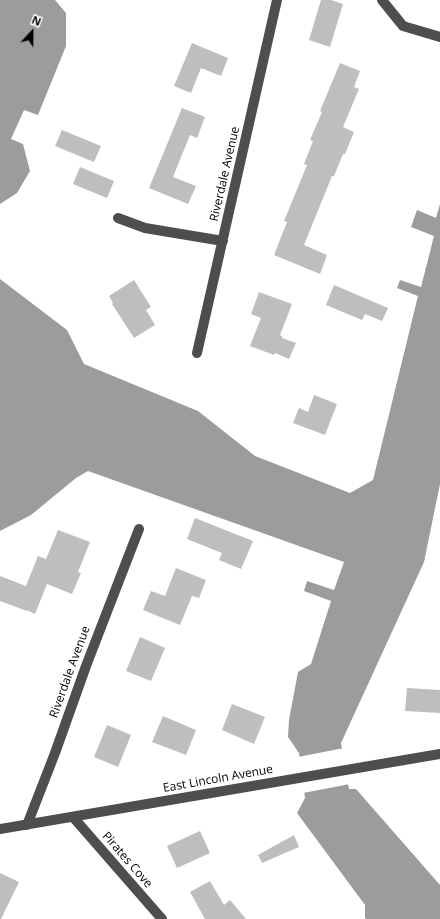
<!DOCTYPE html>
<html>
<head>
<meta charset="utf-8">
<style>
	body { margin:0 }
	#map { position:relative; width:440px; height:919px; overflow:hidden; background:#fff; font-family:"Open Sans",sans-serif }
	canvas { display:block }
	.north { position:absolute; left:12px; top:12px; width:40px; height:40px; -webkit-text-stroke:3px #fff; paint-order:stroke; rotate:22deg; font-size:11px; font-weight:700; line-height:16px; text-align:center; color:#000 }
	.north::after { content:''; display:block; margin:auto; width:14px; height:18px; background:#000; clip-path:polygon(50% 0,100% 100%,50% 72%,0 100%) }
</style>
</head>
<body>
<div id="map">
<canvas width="440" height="919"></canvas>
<div class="north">N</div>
</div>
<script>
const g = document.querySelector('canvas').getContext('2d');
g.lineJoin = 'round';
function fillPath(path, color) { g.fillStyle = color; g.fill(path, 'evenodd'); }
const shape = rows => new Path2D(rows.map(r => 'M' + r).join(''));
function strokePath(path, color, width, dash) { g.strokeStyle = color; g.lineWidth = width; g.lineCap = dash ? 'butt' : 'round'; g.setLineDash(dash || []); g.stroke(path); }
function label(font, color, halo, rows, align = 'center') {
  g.font = font + ' "Open Sans",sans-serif'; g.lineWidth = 4; g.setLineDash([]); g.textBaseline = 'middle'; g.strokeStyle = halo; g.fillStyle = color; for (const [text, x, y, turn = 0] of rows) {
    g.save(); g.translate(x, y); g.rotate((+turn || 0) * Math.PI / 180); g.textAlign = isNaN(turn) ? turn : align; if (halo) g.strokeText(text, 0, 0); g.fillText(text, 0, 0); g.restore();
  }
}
fillPath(shape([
	[0,0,55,0,66,13,66,46,38,115,24,110,11,139,23,144,30,171,17,193,0,204],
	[440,204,440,484,424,562,341,743,349,789,356,789,440,885,440,919,366,919,365,918,365,905,297,813,305,798,299,753,288,737,289,720,298,672,311,664,331,601,304,591,307,581,334,590,344,562,88,471,76,478,31,515,0,531,0,279,67,330,84,364,198,411,255,456,350,493,373,480,418,296,397,288,400,280,421,287,434,236,411,227,417,210,436,218]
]), '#9c9c9c');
fillPath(shape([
	[344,748,350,784,303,793,298,757]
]), '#fff');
fillPath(shape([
	[321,0,331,0,343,4,330,47,309,40],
	[192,43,228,58,221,76,201,68,191,93,174,86],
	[340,63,360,71,354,87,359,89,343,127,354,132,345,154,343,154,334,176,332,176,304,245,327,255,320,274,274,255,287,222,284,221,307,165,304,164,313,141,310,140,322,112,320,111],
	[182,108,205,117,197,138,190,135,173,177,196,186,188,204,149,188],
	[62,130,101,146,94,162,55,146],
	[80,167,114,181,107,198,73,184],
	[134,280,151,307,146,310,155,325,134,338,112,304,113,303,109,296],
	[334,285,388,308,382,321,365,314,362,320,326,305],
	[259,292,292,304,280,335,282,336,282,338,296,343,289,359,275,353,274,355,250,346,261,318,251,314],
	[314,395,337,404,325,435,293,423,299,408,308,412],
	[195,518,253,541,241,569,219,560,222,553,187,539],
	[58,530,90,542,78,572,81,573,72,594,47,584,35,614,27,610,27,611,0,601,0,576,26,586,38,556,46,559],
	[176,568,206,580,199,598,192,596,180,625,143,610,151,591,165,596],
	[140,637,165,648,151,681,126,671],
	[407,688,440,690,440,713,405,711],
	[232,704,265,717,254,744,222,730],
	[163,716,196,730,186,755,152,742],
	[107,725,131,735,118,767,94,757],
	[200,831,210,853,177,868,167,846],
	[294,835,299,847,262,863,258,855],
	[0,873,19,882,1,919,0,919],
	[210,881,224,905,230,900,246,919,205,919,190,892]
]), '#bebebe');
strokePath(shape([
	[382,0,403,26,440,37],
	[118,218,145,228,223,241],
	[197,353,277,0],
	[73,817,162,919],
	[27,825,55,753,86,666,139,529],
	[0,829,440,754]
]), '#4e4e4e', 10);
label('12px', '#000', '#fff', [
	["Riverdale Avenue",225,174,-77],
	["Riverdale Avenue",70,672,-70],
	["East Lincoln Avenue",218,779,-10],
	["Pirates Cove",127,860,49]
]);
</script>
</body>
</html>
